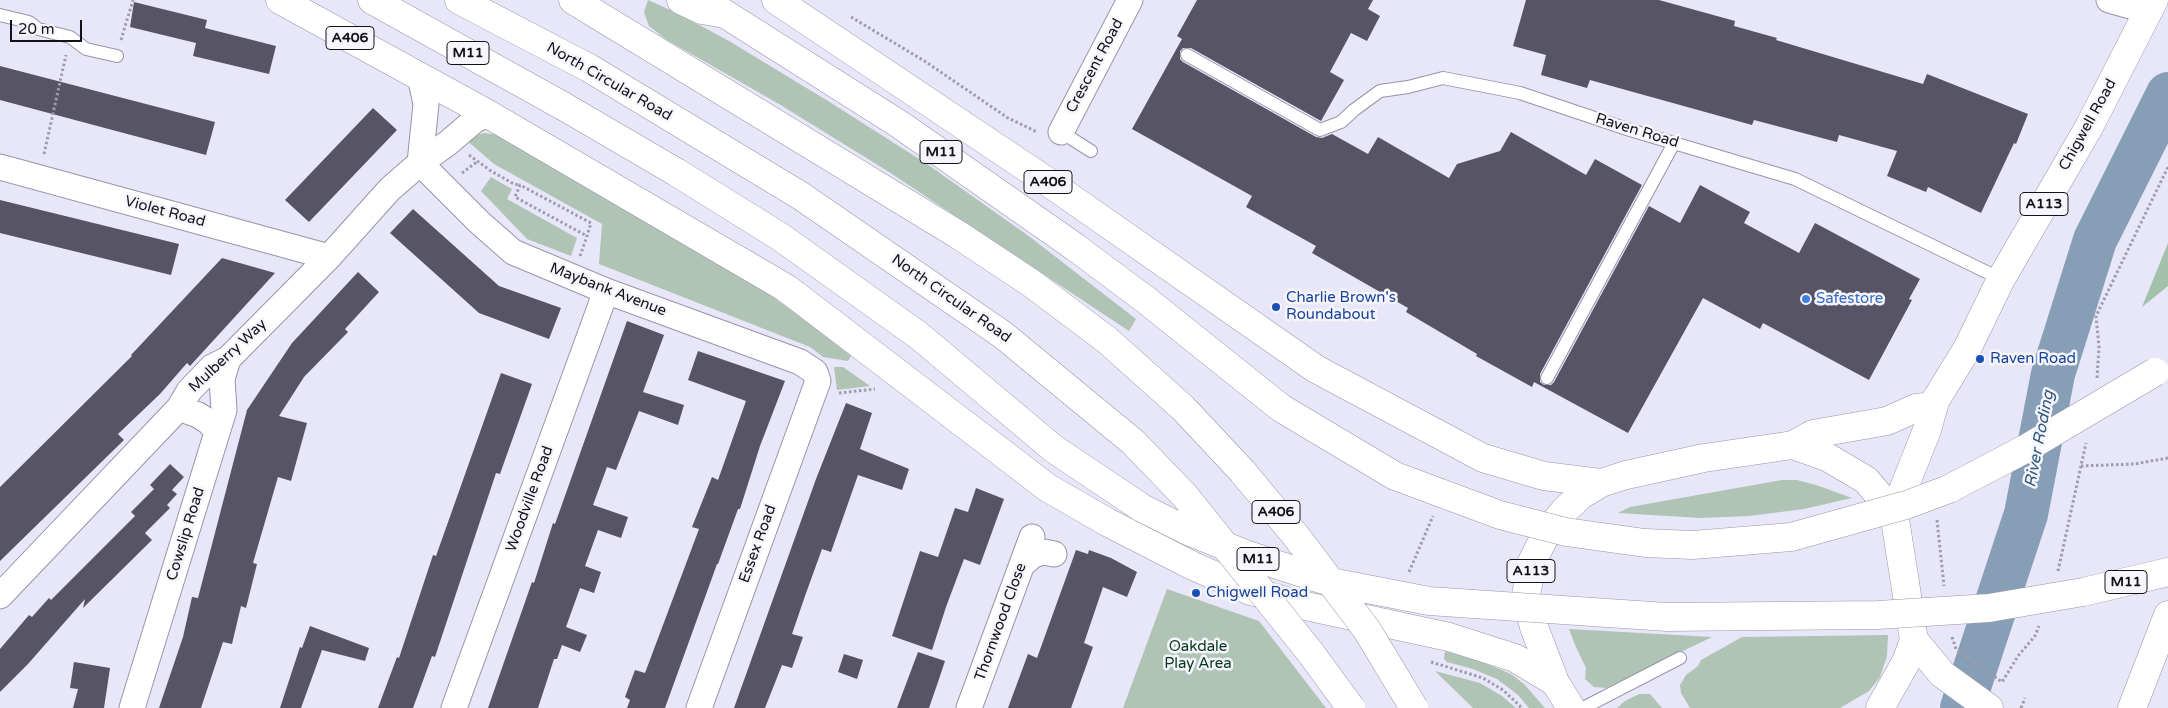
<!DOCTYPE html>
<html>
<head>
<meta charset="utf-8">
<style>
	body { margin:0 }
	#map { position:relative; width:2168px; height:708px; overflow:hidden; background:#e8e6f9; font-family:"Varela Round",sans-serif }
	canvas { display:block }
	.scale { position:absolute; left:10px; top:20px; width:72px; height:22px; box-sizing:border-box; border:2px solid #131218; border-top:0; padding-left:6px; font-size:15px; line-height:18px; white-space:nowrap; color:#131218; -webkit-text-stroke:4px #f6f5fc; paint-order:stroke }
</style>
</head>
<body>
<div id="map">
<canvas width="2168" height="708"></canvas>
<div class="scale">20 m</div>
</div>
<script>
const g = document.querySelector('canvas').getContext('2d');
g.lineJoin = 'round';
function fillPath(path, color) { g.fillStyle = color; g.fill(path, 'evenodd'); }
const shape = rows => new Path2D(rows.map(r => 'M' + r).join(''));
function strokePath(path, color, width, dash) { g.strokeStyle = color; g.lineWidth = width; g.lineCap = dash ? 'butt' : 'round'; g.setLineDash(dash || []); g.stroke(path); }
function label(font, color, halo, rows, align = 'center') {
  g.font = font + ' "Varela Round",sans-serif'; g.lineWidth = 5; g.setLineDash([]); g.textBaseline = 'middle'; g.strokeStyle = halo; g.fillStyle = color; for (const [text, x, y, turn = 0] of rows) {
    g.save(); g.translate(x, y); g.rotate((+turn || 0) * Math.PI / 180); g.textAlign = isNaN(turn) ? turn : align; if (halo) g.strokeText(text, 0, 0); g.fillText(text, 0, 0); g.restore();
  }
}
fillPath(shape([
	[648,0,677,13,729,41,828,101,927,164,1030,237,1136,319,1129,331,889,172,779,104,667,40,649,26,644,12],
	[484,133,503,135,666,224,853,352,848,361,823,357,810,347,599,264,602,224,494,164,465,139],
	[491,177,512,189,507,199,577,238,571,256,527,239,481,191],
	[834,367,843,367,870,386,837,390],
	[1782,480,1797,480,1819,486,1852,498,1804,509,1749,516,1701,518,1618,513,1630,507],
	[1167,589,1259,621,1326,708,1123,708],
	[1569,629,1712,637,1606,688,1594,687,1585,679,1586,668,1575,645],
	[1888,635,1887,656,1880,677,1869,691,1840,708,1690,708,1681,693,1680,685,1686,675,1698,666,1701,660,1742,637],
	[1445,651,1480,661,1511,674,1524,684,1545,708,1529,708,1518,695,1497,679,1473,669,1447,662,1444,659],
	[1435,671,1480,683,1502,696,1516,708,1473,708],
	[1639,694,1650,694,1662,708,1617,708,1625,701]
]), '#afc4b4');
fillPath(shape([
	[2168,243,2168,286,2142,307]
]), '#a3c0aa');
strokePath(shape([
	[1962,708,2026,514,2053,374,2095,240,2168,94]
]), '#869fb6', 44);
fillPath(shape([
	[1197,0,1373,0,1368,9,1380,16,1367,41,1351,33,1330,72,1344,80,1321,121,1191,48,1183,48,1180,51,1180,59,1183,62,1316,137,1322,138,1332,134,1368,154,1378,137,1449,178,1457,164,1500,151,1511,132,1586,175,1595,159,1642,185,1540,374,1540,382,1544,385,1551,385,1554,382,1649,206,1680,223,1700,185,1750,212,1744,223,1799,253,1815,223,1920,279,1909,299,1912,300,1869,380,1763,323,1760,329,1703,298,1628,433,1534,382,1532,387,1476,356,1477,354,1406,312,1408,308,1312,253,1316,246,1246,207,1252,196,1132,129,1182,39,1177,36],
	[1526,0,1659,0,1735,21,1734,26,1777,38,1776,40,1923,84,1927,74,2028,114,2016,144,2014,143,1981,213,1928,187,1926,192,1887,176,1897,151,1839,135,1837,142,1754,120,1752,125,1590,80,1587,88,1541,75,1546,55,1513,46],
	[134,2,207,20,205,28,276,46,269,74,193,56,196,43,130,27],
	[0,66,215,122,206,155,0,100],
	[373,108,397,130,309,222,285,200],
	[0,200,179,244,171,275,0,233],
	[413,209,499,286,561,308,549,339,479,313,390,233],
	[222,258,275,273,190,366,187,363,160,394,118,434,124,440,0,561,0,487,132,356,131,355],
	[358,272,379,292,345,329,348,332,304,377,279,416,307,423,291,481,278,477,253,563,257,564,246,608,241,606,232,644,223,642,201,708,159,708,183,637,192,597,198,598,247,410,292,343],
	[627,321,664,335,643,392,684,405,678,425,639,411,616,470,607,467,593,505,628,517,621,538,598,530,585,566,601,572,594,593,580,588,566,627,587,635,580,652,562,645,557,659,554,659,538,708,488,708,532,582,534,583,553,523,555,524],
	[698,351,785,381,760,446,740,509,738,509,718,564,717,564,665,708,627,708,630,700,625,697,635,670,645,673,699,529,692,527,712,477,718,480,746,401,688,380],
	[501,373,532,384,500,474,496,473,435,657,432,656,413,708,378,708,397,657,399,658,433,555,436,556],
	[846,403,872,413,860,449,909,469,902,490,858,475,831,552,822,549,805,596,792,634,803,637,792,668,782,665,765,708,734,708,816,479],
	[170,464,184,477,172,490,177,494,167,505,170,508,145,533,152,540,83,608,85,599,28,664,0,692,0,649,29,615,32,617,49,598,51,600,135,516,131,512,154,489,150,485],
	[976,488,1004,499,980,565,964,559,946,607,932,650,892,636,920,551,938,557,955,508,968,512],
	[1076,550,1088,554,1089,550,1111,558,1137,572,1127,597,1103,587,1084,643,1093,647,1071,708,1008,708,1028,654,1037,658],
	[310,626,369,648,365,661,322,650,301,708,280,708,300,647,302,648],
	[918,652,945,661,938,682,929,708,897,708],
	[844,654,863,660,857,679,838,672],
	[74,662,110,668,104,708,73,708,78,689,70,688]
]), '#565465');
const lane = shape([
	[0,15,29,22,38,29,70,37,86,49,117,56],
	[1187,55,1320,130,1341,122,1354,110,1380,91,1408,87,1443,78,1520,93,1630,130,1795,179,2001,279],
	[1061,132,1091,151],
	[1547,378,1674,143],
	[1583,708,1680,658]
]);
const street = shape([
	[2109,0,2148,11],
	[1061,132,1130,0],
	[420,163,479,222,513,252,606,291,800,362,815,372,818,381,699,708],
	[420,163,426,104,420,76],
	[0,167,329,257],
	[179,408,198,415,209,422,217,432],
	[1022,565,1033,555,1044,552,1054,554],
	[0,596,179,408,189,391,212,367,228,359,329,257,390,189,420,163,448,143,475,120,488,114],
	[132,708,224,410,222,379,228,359],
	[454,708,606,291],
	[969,708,1032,537]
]);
const primary = shape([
	[1793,445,1813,434,1887,421,1916,408,1934,406],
	[1894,513,1927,430,1935,401,1967,349,2001,279,2089,127,2154,0]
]);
const highway = shape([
	[280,0,488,114,786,288,1048,488,1107,522,1193,566,1248,590,1292,603,1449,637,1515,658,1555,682],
	[372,0,563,106],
	[459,0,589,68,801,196,1003,335,1071,391],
	[573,0,957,234,1031,283,1107,340],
	[681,0,702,10,720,13],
	[703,0,899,124,1075,247,1146,300],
	[776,0,1045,180,1316,369,1483,458,1544,476,1601,483],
	[2083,592,2168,572],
	[1914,640,1942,674,1989,708],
	[1571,708,1555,682,1534,627,1526,595,1532,562,1546,534,1565,510,1581,495,1601,483,1626,475,1704,458,1793,445,1827,457,1866,480,1894,513,1914,640,1906,662,1880,708],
	[2132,708,2168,615]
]);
strokePath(lane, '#9795a7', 14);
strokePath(street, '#9795a7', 27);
strokePath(primary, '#9795a7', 29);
strokePath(highway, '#9795a7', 29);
strokePath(shape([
	[851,17,926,62,1008,118,1037,132],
	[121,40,133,0],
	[44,154,66,55],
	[469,155,491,171,514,184,520,185],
	[462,173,478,161],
	[580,256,587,236,591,223,520,185,515,197,587,236],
	[2097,378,2099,347,2096,316,2168,167],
	[839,393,875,389],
	[2081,466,2134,464,2168,458],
	[1937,520,1944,586],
	[2058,571,2086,443],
	[1409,572,1433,516],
	[1952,637,1956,649,2002,682,2018,656,2035,636,2039,626],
	[1431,662,1483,678,1503,690,1522,708],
	[2021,708,2025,698]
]), '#9e9dab', 3, [2.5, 2.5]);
strokePath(lane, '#fff', 12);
strokePath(street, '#fff', 25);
strokePath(primary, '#fff', 28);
strokePath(highway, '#fff', 28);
const highwayBridge = shape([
	[563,106,676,172,779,236,918,335,1054,449,1142,508,1188,531,1245,554,1311,576,1331,582,1429,601,1667,617,1878,615,1989,608,2083,592],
	[1146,300,1281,408,1395,476,1500,515,1566,532,1645,543,1693,545,1791,537,1906,505,1949,489,2025,449,2155,372],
	[1107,340,1183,408,1242,471,1296,536,1367,630,1414,708],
	[1071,391,1133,442,1185,496,1310,652,1351,708]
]);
strokePath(highwayBridge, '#9795a7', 29, []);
strokePath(highwayBridge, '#fff', 28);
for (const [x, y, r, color] of [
	[1806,299,5,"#3f7fe0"],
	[1276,307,5,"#1a4fb4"],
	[1980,359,5,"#1a4fb4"],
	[1196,593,5,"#1a4fb4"]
]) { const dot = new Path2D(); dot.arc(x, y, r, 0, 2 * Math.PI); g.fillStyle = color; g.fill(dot); strokePath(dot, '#f6f5fc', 2); }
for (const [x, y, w] of [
	[350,38,48],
	[468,53,42],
	[941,152,42],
	[1048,182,48],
	[2044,204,48],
	[1276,512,48],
	[1258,559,42],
	[1531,571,48],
	[2126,582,42]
]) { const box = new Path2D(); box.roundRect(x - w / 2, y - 11.5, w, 23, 4); g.fillStyle = '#f6f5fc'; g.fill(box); strokePath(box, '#131218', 1); }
label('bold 14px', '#131218', null, [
	["A406",350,38],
	["M11",468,53],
	["M11",941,152],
	["A406",1048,182],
	["A113",2044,204],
	["A406",1276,512],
	["M11",1258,559],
	["A113",1531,571],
	["M11",2126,582]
]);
label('15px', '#131218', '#f6f5fc', [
	["Crescent Road",1095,66,-62],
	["North Circular Road",609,82,30],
	["Chigwell Road",2088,125,-61],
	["Raven Road",1637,131,17],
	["Violet Road",165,212,15],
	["Maybank Avenue",608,290,21],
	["North Circular Road",951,299,35],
	["Mulberry Way",228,356,-43],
	["Woodville Road",530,499,-70],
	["Cowslip Road",186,534,-73],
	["Essex Road",758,544,-70],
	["Thornwood Close",1001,622,-70]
]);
label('15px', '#164399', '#f6f5fc', [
	["Charlie Brown's",1286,298],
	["Roundabout",1286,315],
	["Raven Road",1990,359],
	["Chigwell Road",1206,593]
], 'left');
label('15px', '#366cbe', '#f6f5fc', [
	["Safestore",1816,299]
], 'left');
label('15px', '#06391c', '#f6f5fc', [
	["Oakdale",1198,647],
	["Play Area",1198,664]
]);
label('italic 16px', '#2f577a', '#f6f5fc', [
	["River Roding",2040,439,-79]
]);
</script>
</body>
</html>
